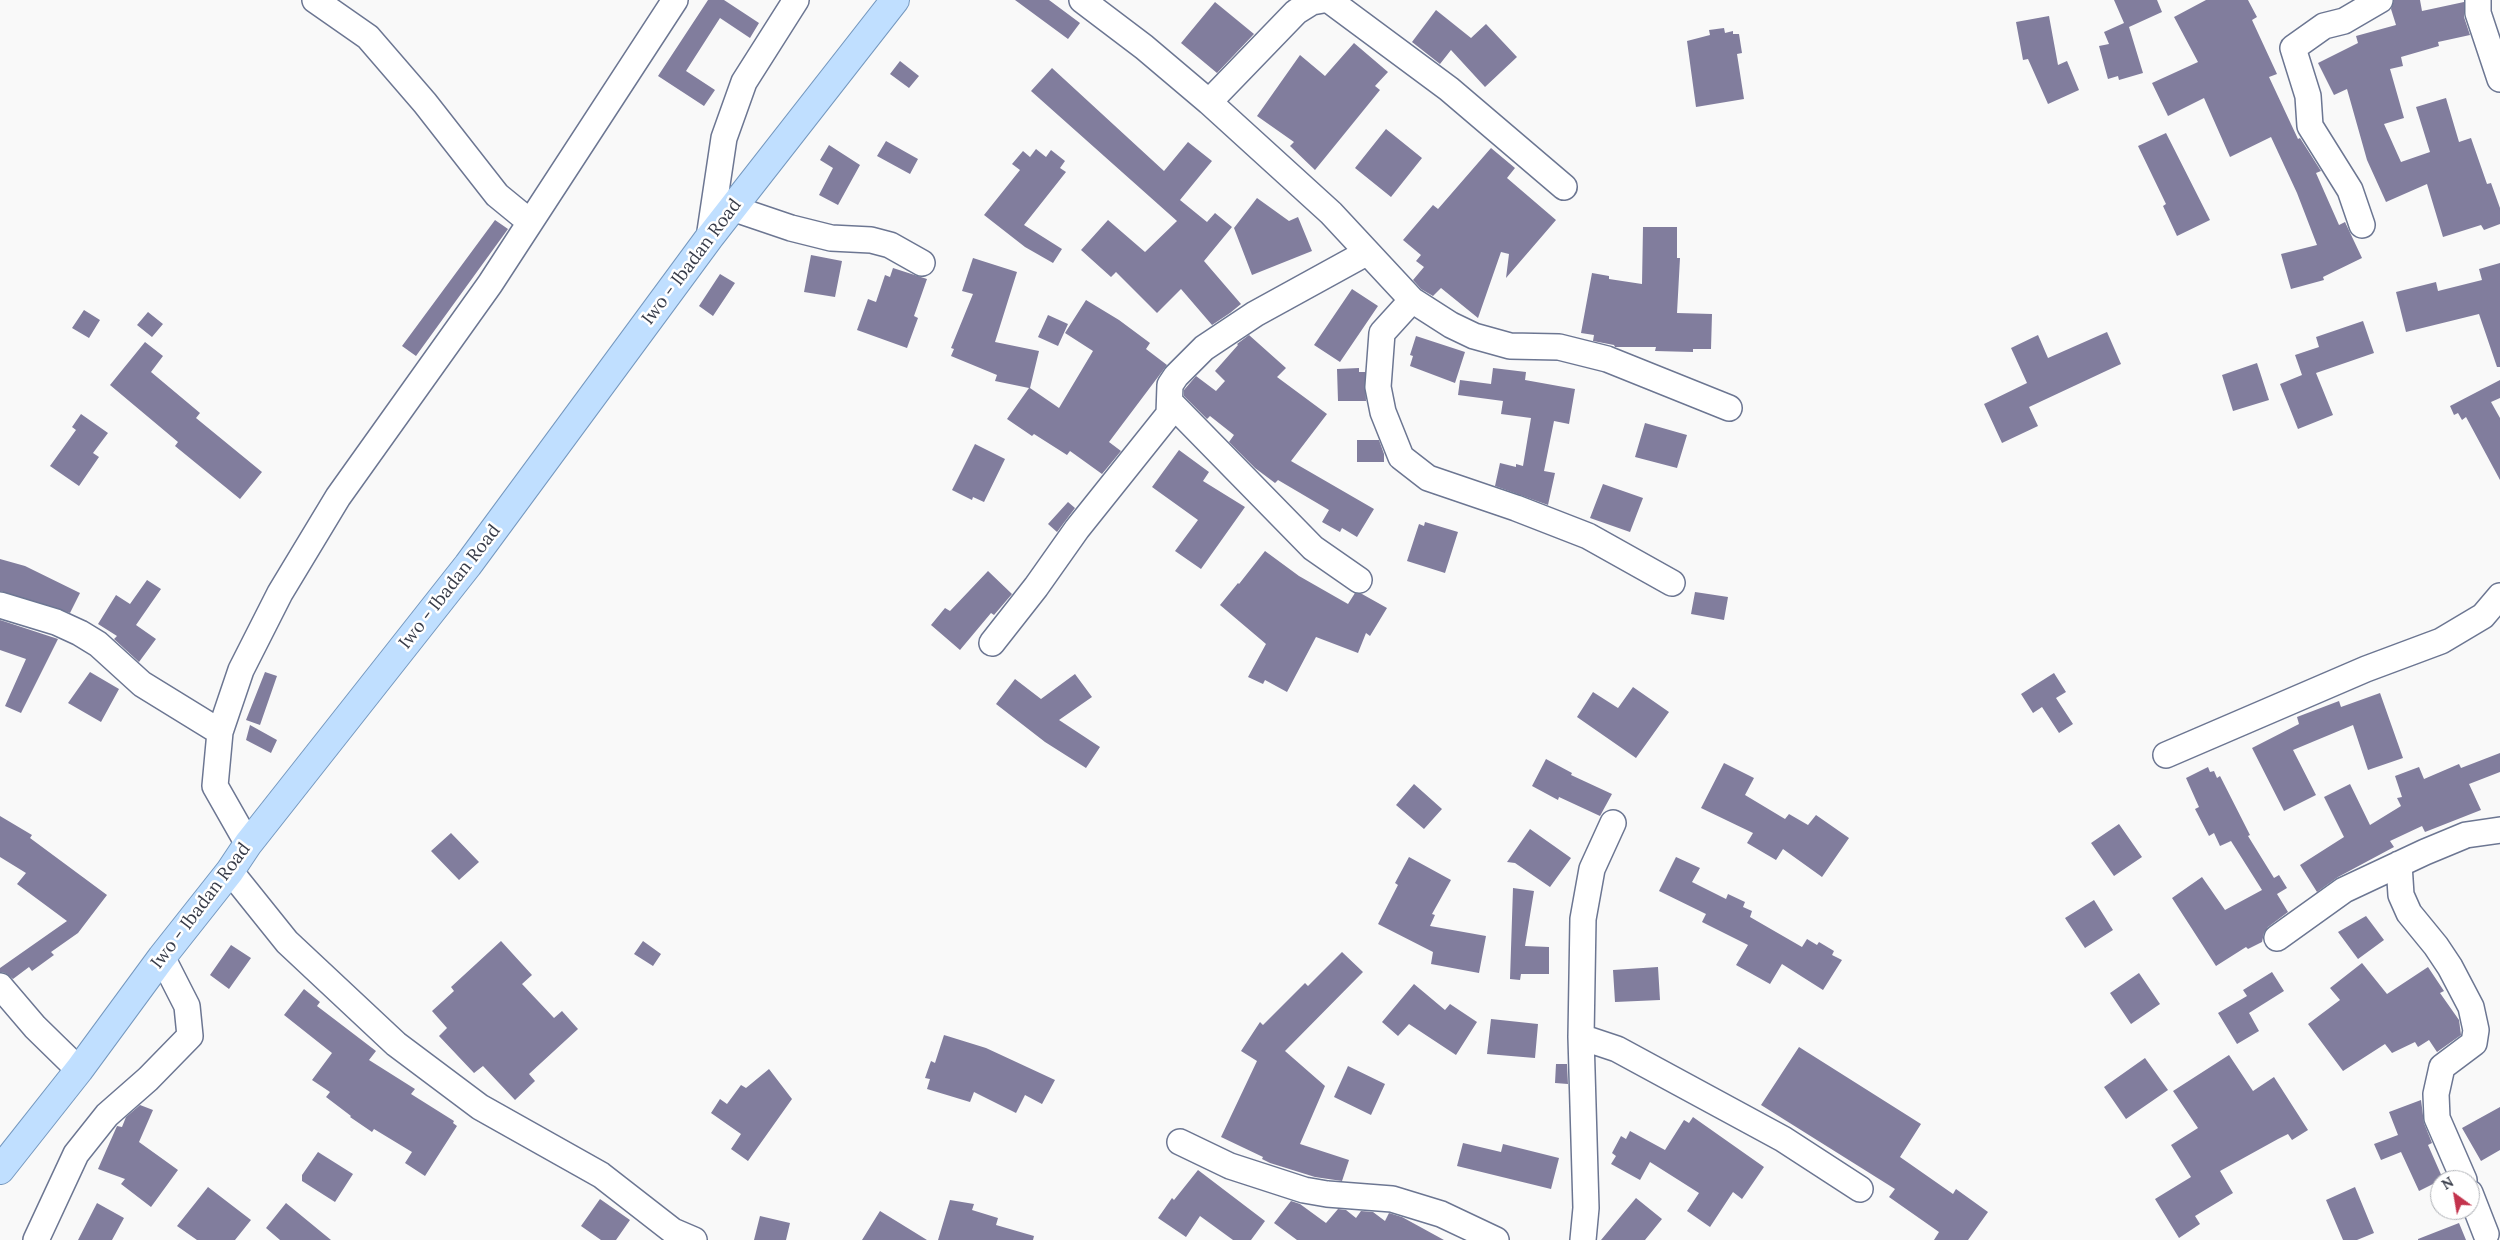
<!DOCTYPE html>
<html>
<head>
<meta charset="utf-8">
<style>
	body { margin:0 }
	#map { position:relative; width:2500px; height:1240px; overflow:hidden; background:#f9f9f9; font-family:Lora,serif }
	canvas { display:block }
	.north { position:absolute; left:2430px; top:1170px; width:50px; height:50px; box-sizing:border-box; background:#fff; border:1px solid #afb1b6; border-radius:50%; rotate:328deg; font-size:14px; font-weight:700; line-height:20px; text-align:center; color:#383c49 }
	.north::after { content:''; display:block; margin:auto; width:18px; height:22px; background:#c3334d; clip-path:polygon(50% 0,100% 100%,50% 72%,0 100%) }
</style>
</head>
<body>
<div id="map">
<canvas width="2500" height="1240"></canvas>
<div class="north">N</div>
</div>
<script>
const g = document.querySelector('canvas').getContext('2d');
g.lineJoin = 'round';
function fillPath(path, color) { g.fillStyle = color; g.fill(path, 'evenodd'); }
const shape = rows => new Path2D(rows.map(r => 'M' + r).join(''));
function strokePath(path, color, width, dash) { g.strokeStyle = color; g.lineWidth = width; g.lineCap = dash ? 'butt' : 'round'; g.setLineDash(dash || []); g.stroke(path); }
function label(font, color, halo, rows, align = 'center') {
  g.font = font + ' Lora,serif'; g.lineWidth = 5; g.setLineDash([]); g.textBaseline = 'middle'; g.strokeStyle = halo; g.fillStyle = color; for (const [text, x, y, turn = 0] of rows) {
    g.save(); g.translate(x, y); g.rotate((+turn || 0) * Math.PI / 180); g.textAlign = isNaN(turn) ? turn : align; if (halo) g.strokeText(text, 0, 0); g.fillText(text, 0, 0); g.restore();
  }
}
fillPath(shape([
	[708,0,724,0,759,23,750,38,720,18,686,71,715,90,704,106,658,76],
	[1015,0,1049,0,1080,23,1068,39],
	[2114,0,2157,0,2162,12,2129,27,2143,73,2119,80,2118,76,2108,79,2099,46,2109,44,2104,32,2124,23],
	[2206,0,2248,0,2257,17,2252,20,2277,74,2269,77,2298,139,2300,138,2321,171,2316,173,2339,225,2345,222,2362,258,2323,277,2324,280,2291,289,2281,254,2317,245,2297,193,2271,137,2230,157,2204,98,2168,116,2152,83,2198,62,2174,17],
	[2394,0,2420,0,2422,11,2464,2,2464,17,2470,35,2438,42,2439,46,2401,57,2403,66,2390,69,2404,118,2384,124,2401,162,2430,152,2416,107,2446,98,2459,142,2471,138,2487,184,2491,183,2500,208,2500,224,2484,230,2481,225,2443,237,2427,184,2386,202,2367,160,2347,89,2334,95,2318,63,2358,43,2356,36,2396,25,2391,9],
	[1215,2,1254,34,1217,73,1181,43],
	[1436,10,1471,38,1486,24,1517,57,1485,87,1451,50,1440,64,1412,42],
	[2049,16,2058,65,2067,61,2079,90,2048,104,2028,59,2023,60,2016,22],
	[1724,28,1725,33,1733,31,1733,34,1739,34,1742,53,1737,54,1744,99,1696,107,1687,41,1710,35,1709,30],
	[1354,43,1388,72,1375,86,1380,90,1315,170,1290,146,1294,142,1257,116,1300,55,1325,76],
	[900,61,919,76,909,88,890,74],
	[1052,68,1164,171,1188,142,1212,161,1180,200,1207,222,1215,213,1232,227,1204,261,1241,304,1230,313,1212,325,1181,289,1157,313,1116,272,1111,277,1081,250,1108,220,1145,252,1177,221,1031,91],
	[1386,129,1422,158,1391,197,1355,168],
	[2166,133,2210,220,2177,236,2163,206,2166,204,2138,146],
	[886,141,918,159,910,174,877,156],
	[829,145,860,165,838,205,819,195,833,168,820,160],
	[1491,148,1515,168,1507,178,1556,220,1506,278,1509,254,1501,252,1478,318,1441,288,1433,296,1421,289,1413,280,1424,267,1416,261,1421,255,1403,240,1433,205,1438,209],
	[1036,149,1046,157,1051,150,1065,161,1060,168,1066,172,1024,225,1062,249,1053,263,1025,247,984,215,1020,170,1012,164,1023,151,1030,157],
	[1257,198,1289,221,1298,217,1312,251,1252,275,1234,228],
	[495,220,508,229,416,356,402,346],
	[1643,227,1677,227,1677,258,1680,258,1677,313,1712,314,1711,349,1693,349,1693,352,1655,351,1656,347,1615,347,1614,345,1593,341,1594,335,1581,333,1592,273,1609,276,1609,279,1642,284],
	[811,255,842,261,835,297,804,292],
	[973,258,1017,272,995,342,1039,351,1030,388,1059,408,1093,351,1065,333,1086,300,1119,320,1150,343,1146,349,1167,365,1109,442,1121,451,1102,474,1070,451,1067,455,1034,434,1032,436,1007,419,1029,388,995,381,997,375,951,356,954,349,951,348,973,294,962,291],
	[2500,263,2500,367,2497,367,2479,314,2406,332,2396,292,2436,282,2438,291,2482,280,2479,269],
	[893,268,927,279,914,316,918,318,907,348,857,330,868,299,876,302,885,275,890,277],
	[720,274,735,283,713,316,699,306],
	[1352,289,1378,306,1340,362,1314,345],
	[84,310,100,320,89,338,72,328],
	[148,312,163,324,152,337,137,325],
	[1048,315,1068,324,1058,346,1038,337],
	[2363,321,2374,353,2316,373,2333,415,2298,429,2280,384,2302,375,2295,355,2319,347,2316,337],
	[2107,332,2121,364,2029,407,2038,426,2002,443,1984,404,2027,383,2011,348,2038,335,2048,358],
	[1249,335,1286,368,1277,377,1327,414,1291,461,1374,509,1357,537,1342,528,1340,532,1322,522,1329,510,1278,480,1275,483,1255,468,1229,442,1234,435,1210,416,1207,419,1184,396,1184,390,1196,376,1216,391,1225,381,1215,371,1238,345,1237,344],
	[1416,336,1465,352,1455,383,1410,366,1413,356,1410,355],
	[145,342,163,356,151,372,200,413,196,418,262,472,240,499,175,446,178,442,110,385],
	[2257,363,2269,400,2233,411,2222,375],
	[1359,368,1359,372,1365,372,1366,401,1338,401,1337,369],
	[1493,368,1526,372,1525,380,1575,389,1569,424,1554,421,1544,471,1555,473,1548,505,1495,486,1500,463,1516,467,1516,464,1523,466,1531,418,1501,414,1503,401,1458,395,1460,380,1491,384],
	[2500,380,2500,398,2491,402,2500,418,2500,480,2466,417,2462,420,2458,413,2454,415,2450,406],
	[81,414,108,433,93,453,99,457,79,486,50,466,76,430,72,427],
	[1645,423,1687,435,1677,468,1635,457],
	[1357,440,1379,440,1384,454,1384,462,1357,462],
	[975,444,1005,459,984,502,973,497,972,500,952,490],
	[1179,450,1209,472,1203,481,1245,507,1201,569,1175,551,1198,520,1152,487],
	[1603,484,1643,498,1630,532,1590,518],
	[1068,502,1075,508,1057,532,1048,524],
	[1425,522,1458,532,1445,573,1407,561,1419,524,1424,526],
	[1265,551,1299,576,1348,604,1355,593,1362,594,1387,608,1370,636,1366,633,1358,653,1316,637,1287,692,1265,680,1263,684,1248,677,1266,644,1220,605,1238,583,1239,584],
	[0,559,25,566,80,593,70,613,0,591],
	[988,571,1012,594,994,615,991,613,960,650,931,625,945,608,950,611],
	[147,580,161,589,136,625,156,639,139,662,114,639,117,636,98,624,116,595,130,604],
	[1695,592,1728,597,1724,620,1691,614],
	[0,620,58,639,21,713,5,706,26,659,0,650],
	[90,672,119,689,101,722,68,703],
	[265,672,277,676,260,725,246,720],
	[2054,673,2066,692,2056,698,2073,724,2059,733,2042,707,2033,713,2021,694],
	[1075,674,1092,697,1059,720,1100,747,1086,768,1045,742,996,704,1015,679,1041,699],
	[1633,687,1669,712,1636,758,1577,717,1593,692,1618,708],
	[2380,693,2403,758,2368,770,2353,725,2293,750,2316,795,2284,811,2252,748,2299,724,2297,717,2339,701,2341,707],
	[250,725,277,740,271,753,246,740],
	[2500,753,2500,772,2469,784,2481,810,2425,832,2422,826,2390,841,2394,847,2338,877,2317,892,2300,865,2344,837,2324,797,2350,784,2370,825,2401,806,2397,798,2402,797,2395,776,2419,767,2424,779,2459,764,2461,768],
	[1546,759,1572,773,1571,775,1612,794,1600,816,1559,797,1558,800,1532,786],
	[1724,763,1754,778,1745,795,1785,819,1789,814,1808,825,1816,815,1849,838,1822,877,1783,849,1776,860,1747,843,1753,833,1701,808],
	[2208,767,2210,772,2214,771,2217,778,2220,776,2250,835,2248,836,2274,878,2279,875,2287,888,2277,894,2288,912,2268,927,2264,933,2262,942,2248,949,2246,947,2216,966,2172,898,2202,877,2225,910,2262,890,2231,841,2220,846,2214,833,2209,836,2195,809,2199,807,2186,778],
	[1414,784,1442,809,1424,829,1396,805],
	[0,816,32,835,30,838,107,895,78,933,51,952,54,955,32,971,29,967,13,979,5,973,0,972,0,968,67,921,17,884,26,873,0,857],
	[2119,824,2142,857,2114,876,2091,843],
	[1530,829,1571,858,1550,887,1515,863,1507,862],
	[451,833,479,862,459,880,431,851],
	[1409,857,1451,880,1432,914,1435,915,1430,926,1486,936,1479,973,1431,964,1433,952,1378,924,1398,885,1395,883],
	[1676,857,1700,868,1692,882,1726,899,1728,894,1745,902,1743,907,1752,911,1750,917,1802,947,1807,939,1817,945,1819,942,1834,951,1832,955,1842,960,1823,990,1782,964,1770,984,1736,965,1748,945,1702,922,1706,914,1659,891],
	[1513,888,1534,891,1525,946,1549,947,1549,974,1521,974,1520,980,1510,979],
	[2094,900,2113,930,2085,948,2065,918],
	[2366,916,2384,940,2358,959,2338,932],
	[501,941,532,975,522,984,554,1018,562,1011,578,1029,529,1074,535,1081,515,1100,483,1066,474,1073,439,1036,447,1028,432,1011,454,991,451,987],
	[643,941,661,954,653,966,634,954],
	[231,945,251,958,229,989,210,975],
	[1342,952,1363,972,1285,1051,1325,1086,1300,1144,1349,1160,1342,1181,1315,1177,1270,1163,1262,1159,1263,1157,1221,1137,1257,1061,1241,1051,1260,1022,1263,1025,1305,983,1308,986],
	[2362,963,2387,994,2428,967,2444,991,2440,993,2459,1020,2461,1035,2437,1052,2429,1040,2418,1047,2415,1042,2392,1053,2385,1044,2343,1071,2308,1024,2340,1000,2330,988],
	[1658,967,1660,1000,1615,1002,1613,970],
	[2272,972,2284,991,2249,1013,2259,1031,2237,1044,2218,1013,2247,996,2243,990],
	[2139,973,2160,1004,2131,1024,2110,993],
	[1414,984,1445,1010,1450,1004,1477,1022,1456,1055,1409,1024,1398,1036,1382,1022],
	[304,989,320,1002,317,1006,376,1051,369,1060,415,1089,411,1094,454,1121,453,1123,457,1126,425,1176,405,1163,412,1152,374,1129,372,1132,350,1117,351,1116,326,1097,330,1092,312,1080,332,1053,284,1015],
	[1491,1019,1538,1024,1535,1058,1487,1054],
	[944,1035,986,1048,1055,1080,1042,1104,1025,1095,1016,1113,974,1092,970,1102,927,1089,930,1079,925,1078,931,1061,935,1063],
	[1799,1047,1921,1124,1900,1157,1953,1194,1956,1189,1988,1212,1968,1240,1934,1240,1939,1232,1889,1197,1895,1189,1761,1105],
	[2229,1055,2253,1091,2274,1077,2308,1130,2292,1140,2288,1134,2278,1139,2220,1171,2233,1193,2195,1216,2200,1224,2179,1238,2155,1199,2191,1177,2171,1145,2198,1128,2173,1091],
	[2145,1058,2168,1090,2126,1119,2104,1087],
	[1556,1064,1567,1064,1568,1084,1555,1083],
	[1348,1066,1385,1084,1371,1115,1334,1097],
	[769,1069,792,1099,748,1161,731,1149,741,1134,711,1113,720,1099,727,1104,741,1085,746,1088],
	[2421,1100,2424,1123,2432,1143,2428,1145,2443,1179,2419,1191,2401,1152,2381,1160,2374,1144,2398,1135,2389,1112],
	[140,1105,153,1110,139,1142,178,1170,151,1207,121,1184,125,1179,98,1169,117,1126,122,1127,126,1117],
	[2500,1107,2500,1150,2481,1161,2462,1128],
	[1693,1117,1764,1167,1742,1199,1733,1192,1710,1227,1687,1211,1699,1193,1650,1162,1640,1180,1611,1164,1616,1156,1612,1153,1621,1136,1626,1139,1630,1131,1665,1150,1684,1120,1689,1123],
	[1463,1143,1501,1152,1503,1144,1559,1158,1551,1189,1457,1166],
	[318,1152,353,1174,335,1202,302,1181,302,1175],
	[1198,1170,1265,1221,1251,1240,1233,1240,1200,1216,1186,1237,1158,1218,1172,1198,1174,1200],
	[208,1187,251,1220,235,1240,197,1240,177,1226],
	[2355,1187,2374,1233,2357,1240,2343,1240,2326,1200],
	[1636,1198,1662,1219,1645,1240,1601,1240],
	[600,1199,630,1220,616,1240,601,1240,581,1226],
	[950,1200,974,1204,972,1210,998,1218,996,1225,1034,1236,1033,1240,938,1240],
	[1291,1201,1300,1204,1326,1223,1338,1209,1346,1210,1356,1218,1361,1211,1373,1212,1385,1221,1389,1213,1402,1217,1444,1240,1297,1240,1274,1223],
	[97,1203,124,1218,112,1240,78,1240],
	[286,1203,331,1240,280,1240,266,1228],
	[880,1211,927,1240,862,1240],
	[760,1216,790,1223,786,1240,754,1240],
	[2459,1223,2466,1240,2418,1240,2418,1239]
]), '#817d9d');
const minor = shape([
	[315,0,368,37,425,103,497,195,530,222],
	[1082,0,1144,47,1209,102,1331,213,1412,300,1451,325,1474,336,1510,346,1559,347,1607,359,1729,408],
	[1329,0,1449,89,1564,187],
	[2478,0,2478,13,2500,79],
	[1209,102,1296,12,1312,2,1323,0],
	[732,208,791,228,831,238,871,240,890,245,922,263],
	[2362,225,2350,190,2310,126,2308,96,2293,48,2324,26,2344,21,2380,0],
	[709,238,724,138,744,82,796,0],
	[1412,300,1382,333,1378,387,1383,412,1401,457,1428,478,1516,508,1588,536,1672,583],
	[1170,402,1313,548,1359,580],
	[0,605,56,622,80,633,98,644,142,684,220,732],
	[992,643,1036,587,1077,529,1169,414,1170,385,1176,376,1204,348,1255,314,1366,253],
	[2166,755,2366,669,2441,641,2483,616,2500,596],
	[248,844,215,786,220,732,241,670,280,593,338,497,490,284,675,0],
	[2399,864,2401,895,2409,913,2436,946,2450,967,2471,1007,2476,1030,2474,1043,2442,1067,2436,1094,2437,1118,2464,1180],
	[230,871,287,942,396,1044,480,1107,601,1175,673,1231,694,1240],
	[2277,938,2344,890,2425,852,2466,835,2500,830],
	[0,986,35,1027,79,1070],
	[1581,1037,1617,1049,1783,1139,1860,1189],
	[1180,1142,1230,1166,1304,1190,1327,1194,1392,1199,1441,1214,1496,1240],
	[2470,1193,2486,1234],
	[36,1240,76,1154,107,1115,148,1079,190,1036,187,1006,162,957],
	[1583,1240,1586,1208,1581,1037,1583,919,1592,869,1613,823]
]);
const major = shape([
	[0,1170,79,1070,162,957,230,871,248,844,468,565,709,238,895,0]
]);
strokePath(minor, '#6c7692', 28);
strokePath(major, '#7598bf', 30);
strokePath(minor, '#fff', 25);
strokePath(major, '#c0dfff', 28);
label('18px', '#383c49', '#fff', [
	["Iwo - Ibadan Road",692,262,-53],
	["Iwo - Ibadan Road",450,587,-52],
	["Iwo - Ibadan Road",201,906,-53]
]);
</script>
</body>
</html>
